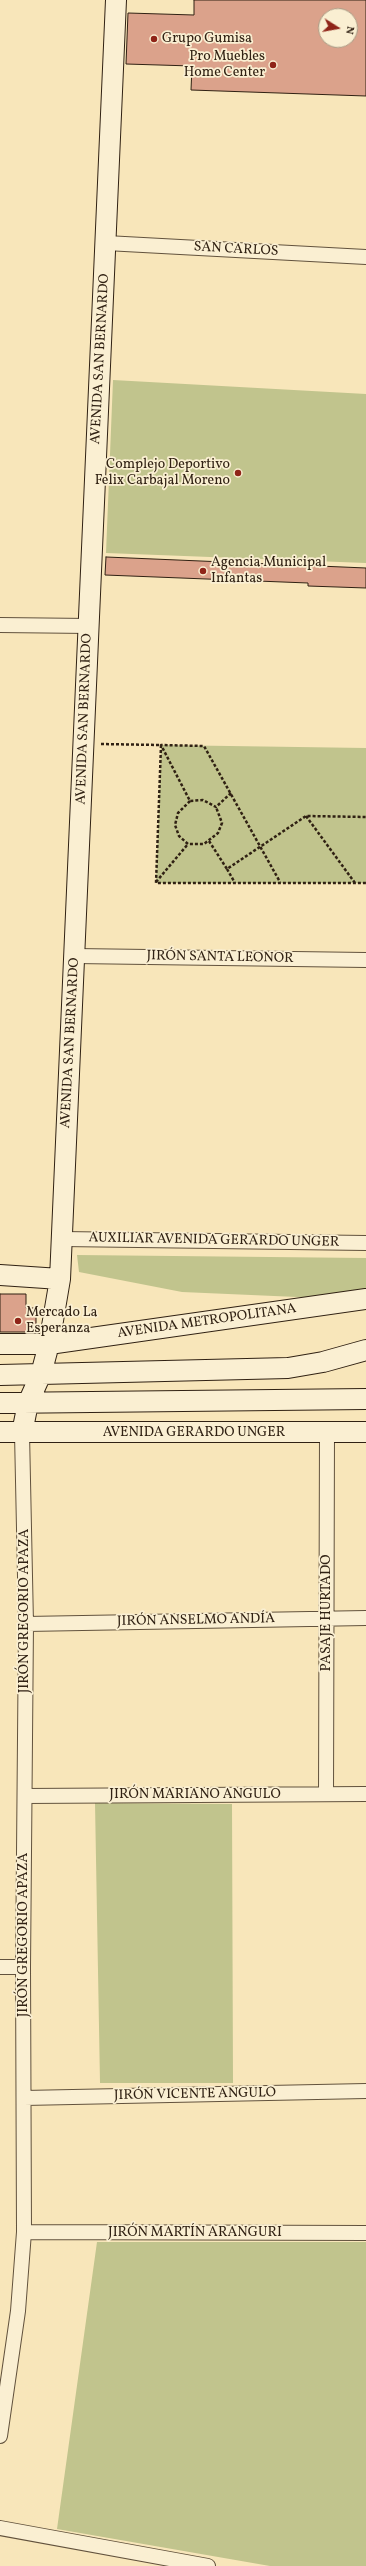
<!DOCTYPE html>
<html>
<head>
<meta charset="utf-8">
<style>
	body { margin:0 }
	#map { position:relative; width:366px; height:2566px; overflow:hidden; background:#f8e6ba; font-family:Vollkorn,serif }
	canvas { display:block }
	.north { position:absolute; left:318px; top:8px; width:40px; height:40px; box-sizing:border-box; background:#faefd2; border:1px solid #a99d86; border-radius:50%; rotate:101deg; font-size:11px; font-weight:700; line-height:16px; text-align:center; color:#302113 }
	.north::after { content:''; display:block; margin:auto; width:14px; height:18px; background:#8f2418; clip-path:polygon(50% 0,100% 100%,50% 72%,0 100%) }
</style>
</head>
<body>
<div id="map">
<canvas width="366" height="2566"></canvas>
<div class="north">N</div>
</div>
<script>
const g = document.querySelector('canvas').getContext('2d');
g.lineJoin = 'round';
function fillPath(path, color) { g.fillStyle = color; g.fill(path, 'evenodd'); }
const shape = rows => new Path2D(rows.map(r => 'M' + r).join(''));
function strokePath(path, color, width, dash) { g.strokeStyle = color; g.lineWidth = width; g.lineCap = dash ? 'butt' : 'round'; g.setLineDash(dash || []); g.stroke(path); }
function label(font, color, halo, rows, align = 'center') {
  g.font = font + ' Vollkorn,serif'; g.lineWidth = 3.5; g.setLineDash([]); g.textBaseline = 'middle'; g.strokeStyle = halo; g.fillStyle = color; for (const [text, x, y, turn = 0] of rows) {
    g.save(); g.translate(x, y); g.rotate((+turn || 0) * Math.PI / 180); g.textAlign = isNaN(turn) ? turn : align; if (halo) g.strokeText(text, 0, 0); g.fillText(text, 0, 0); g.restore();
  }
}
fillPath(shape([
	[113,380,366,394,366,563,106,553],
	[161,745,366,748,366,883,156,883],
	[77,1255,366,1258,366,1300,182,1292,79,1272],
	[95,1803,232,1804,233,2083,100,2083],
	[97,2242,366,2242,366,2566,270,2566,57,2529]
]), '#c1c48d');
const building = shape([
	[194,0,366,0,366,96,191,90,192,66,126,64,128,13,194,15,194,0],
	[326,16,350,16,350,40,326,40,326,16],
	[106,557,366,568,366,588,308,586,308,583,105,575,106,557],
	[0,1294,26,1294,26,1308,36,1308,36,1332,0,1332,0,1294]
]);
fillPath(building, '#dba28b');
strokePath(building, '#302113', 1);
const street = shape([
	[106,243,366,257],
	[0,625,89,626],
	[75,956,366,960],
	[62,1239,366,1243],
	[26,1624,366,1618],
	[326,1794,327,1433],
	[25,1796,366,1794],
	[0,1967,23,1967],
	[24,2098,366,2091],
	[24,2232,366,2233],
	[0,2436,18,2311,24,2232,23,1967,26,1624,22,1433],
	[0,2528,208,2566]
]);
const secondary = shape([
	[0,1275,60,1279],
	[0,1344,49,1344,366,1299],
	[0,1375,288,1368,323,1362,366,1350],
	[0,1403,366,1399],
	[0,1432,366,1432],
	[22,1433,28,1403,41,1374,49,1344,60,1279,116,0]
]);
strokePath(street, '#62523d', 16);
strokePath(secondary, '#302113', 22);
strokePath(shape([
	[101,744,161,745,156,883,366,883],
	[231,793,216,807,203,800,190,801,161,745,204,746,280,882],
	[190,801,178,813,175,825,179,836,188,844,204,844,218,833,222,823,216,807],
	[306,816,355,883],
	[209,841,227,869,306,816,366,817],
	[227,869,235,883],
	[156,882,188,844]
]), '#302113', 2.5, [3, 2]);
strokePath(street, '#faefd2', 14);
strokePath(secondary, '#faefd2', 20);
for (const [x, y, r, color] of [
	[154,39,4,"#8f2418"],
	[273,65,4,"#8f2418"],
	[238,473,4,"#8f2418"],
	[203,571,4,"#8f2418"],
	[18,1321,4,"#8f2418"]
]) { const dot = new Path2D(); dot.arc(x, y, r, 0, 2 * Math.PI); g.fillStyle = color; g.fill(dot); strokePath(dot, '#faefd2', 1.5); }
label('14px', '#302113', '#faefd2', [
	["Grupo Gumisa",162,39],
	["Pro Muebles",265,57,"right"],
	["Home Center",265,73,"right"],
	["Complejo Deportivo",230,465,"right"],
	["Felix Carbajal Moreno",230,481,"right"],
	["Agencia Municipal",211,563],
	["Infantas",211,579],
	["Mercado La",26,1313],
	["Esperanza",26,1329]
], 'left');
label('14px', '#302113', '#faefd2', [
	["SAN CARLOS",236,250,3],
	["AVENIDA SAN BERNARDO",101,359,-87],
	["AVENIDA SAN BERNARDO",85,719,-88],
	["JIRÓN SANTA LEONOR",220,958,1],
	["AVENIDA SAN BERNARDO",71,1043,-87],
	["AUXILIAR AVENIDA GERARDO UNGER",214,1241,1],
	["AVENIDA METROPOLITANA",207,1322,-8],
	["AVENIDA GERARDO UNGER",194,1433],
	["JIRÓN GREGORIO APAZA",25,1611,-90],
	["PASAJE HURTADO",327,1613,-90],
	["JIRÓN ANSELMO ANDÍA",196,1621,-1],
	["JIRÓN MARIANO ANGULO",195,1795],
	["JIRÓN GREGORIO APAZA",24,1935,-90],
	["JIRÓN VICENTE ANGULO",195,2095,-1],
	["JIRÓN MARTÍN ARANGURI",195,2233]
]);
</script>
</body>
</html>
